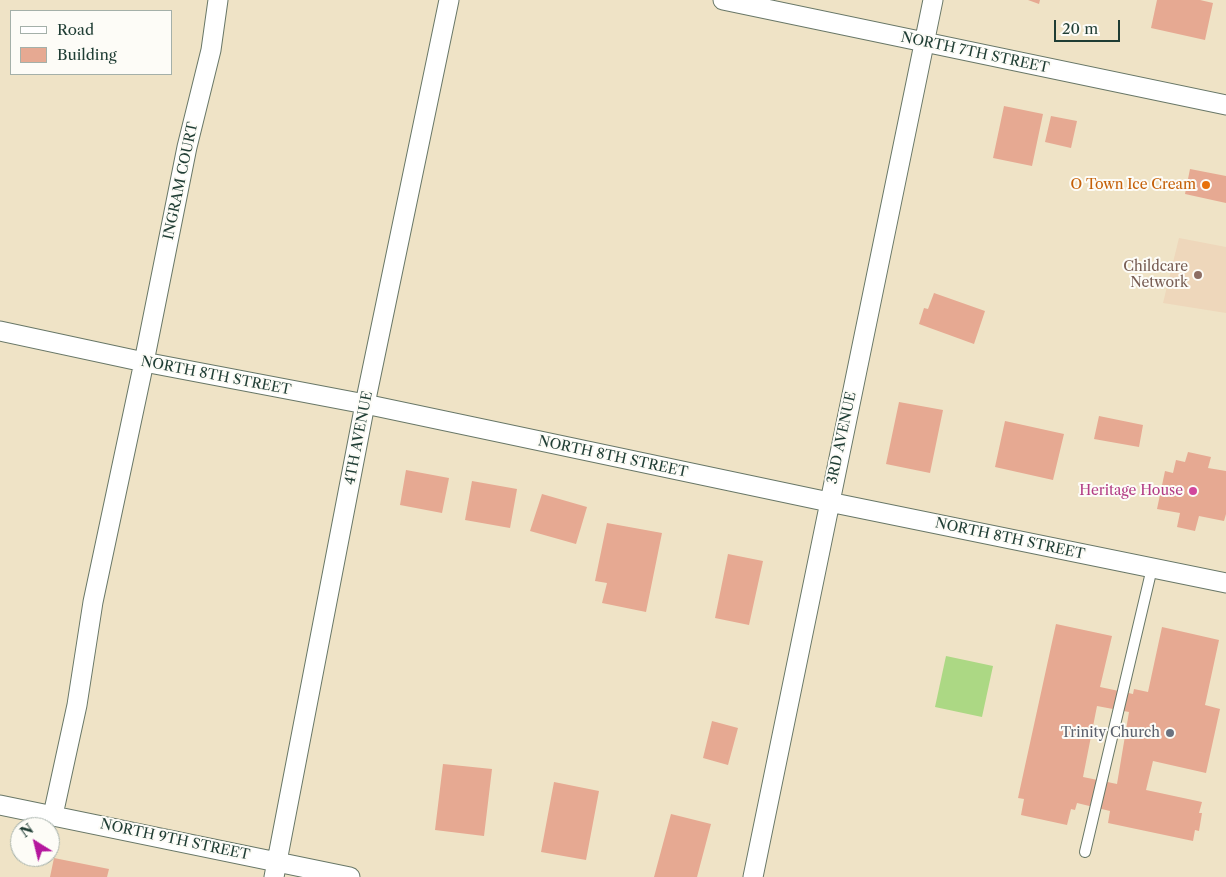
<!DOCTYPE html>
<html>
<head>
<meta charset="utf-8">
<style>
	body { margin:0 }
	#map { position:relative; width:1226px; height:877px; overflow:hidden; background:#efe3c6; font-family:"Libre Caslon Text",serif }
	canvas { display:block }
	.legend { position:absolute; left:10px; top:10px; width:162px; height:65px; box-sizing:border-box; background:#fdfcf7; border:1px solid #a4b0a9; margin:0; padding:6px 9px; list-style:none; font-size:15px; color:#1f3d34 }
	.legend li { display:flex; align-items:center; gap:10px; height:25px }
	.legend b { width:25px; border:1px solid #a4b0a9 }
	.north { position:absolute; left:10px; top:817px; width:50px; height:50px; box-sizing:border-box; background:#fdfcf7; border:1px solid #a4b0a9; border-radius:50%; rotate:324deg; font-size:14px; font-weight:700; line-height:20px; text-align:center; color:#1f3d34 }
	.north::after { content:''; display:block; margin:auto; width:18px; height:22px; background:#b5179e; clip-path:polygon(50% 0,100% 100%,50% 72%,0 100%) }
	.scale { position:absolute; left:1054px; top:20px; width:66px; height:22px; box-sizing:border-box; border:2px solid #1f3d34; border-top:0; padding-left:6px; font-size:15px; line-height:18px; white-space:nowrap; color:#1f3d34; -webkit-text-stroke:4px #fdfcf7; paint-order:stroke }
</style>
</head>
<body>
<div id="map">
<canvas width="1226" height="877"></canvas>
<ul class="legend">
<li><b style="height:6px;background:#fff"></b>Road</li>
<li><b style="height:14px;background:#e6a992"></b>Building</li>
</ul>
<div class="north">N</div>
<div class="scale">20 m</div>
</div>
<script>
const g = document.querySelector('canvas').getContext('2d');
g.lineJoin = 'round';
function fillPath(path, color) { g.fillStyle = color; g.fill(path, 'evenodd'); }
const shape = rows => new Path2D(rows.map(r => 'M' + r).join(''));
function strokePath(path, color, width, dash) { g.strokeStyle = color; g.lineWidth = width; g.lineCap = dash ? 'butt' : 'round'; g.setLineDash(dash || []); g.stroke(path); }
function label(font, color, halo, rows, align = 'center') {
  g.font = font + ' "Libre Caslon Text",serif'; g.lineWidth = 4; g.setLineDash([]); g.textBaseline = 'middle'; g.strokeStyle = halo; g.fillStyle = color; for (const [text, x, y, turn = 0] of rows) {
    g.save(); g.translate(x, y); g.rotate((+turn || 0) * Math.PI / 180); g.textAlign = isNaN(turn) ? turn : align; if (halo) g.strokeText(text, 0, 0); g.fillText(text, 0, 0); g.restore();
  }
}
fillPath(shape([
	[1179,238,1226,247,1226,313,1163,303]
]), '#eed7bb');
fillPath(shape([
	[946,656,993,666,982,717,935,707]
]), '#acd884');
fillPath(shape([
	[1028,0,1040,0,1039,4],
	[1157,0,1200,0,1213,3,1205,40,1151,28],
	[1004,106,1043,114,1032,166,993,158],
	[1051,116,1077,121,1071,148,1045,142],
	[1190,169,1226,176,1226,203,1185,194],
	[934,293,985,311,974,344,919,324,924,308,928,309],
	[899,402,943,410,930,473,886,464],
	[1099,416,1143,425,1139,447,1094,439],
	[1005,421,1064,434,1053,480,995,467],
	[1188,452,1211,457,1208,468,1226,471,1226,514,1224,521,1199,516,1195,531,1177,527,1180,513,1157,509,1165,471,1173,473,1176,460,1185,462],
	[406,470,449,478,442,513,400,505],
	[472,481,517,489,510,528,465,520],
	[542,494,587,507,576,544,530,531],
	[607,523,662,533,646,612,602,603,607,583,595,581],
	[728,554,763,561,749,625,715,618],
	[1056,624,1112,636,1100,687,1133,694,1134,689,1148,692,1162,627,1219,640,1205,705,1220,709,1206,773,1153,761,1146,790,1202,802,1199,813,1202,813,1199,831,1195,830,1193,841,1108,823,1110,811,1077,803,1075,810,1071,809,1067,825,1021,815,1024,799,1018,798],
	[1097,706,1129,712,1117,784,1083,777],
	[712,721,738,728,728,765,703,758],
	[443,764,492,769,484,836,435,830],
	[554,782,599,791,586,860,541,852],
	[671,814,711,824,697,877,654,877],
	[54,858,109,869,107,877,50,877]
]), '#e6a992');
const service = shape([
	[1085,852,1152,568]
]);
const minor = shape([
	[723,0,1226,105],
	[0,331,144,362,365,404,829,502,1226,583],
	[0,805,350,877],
	[53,815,77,705,93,602,144,362,187,147,211,50,218,0],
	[274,877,365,404,449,0],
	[753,877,933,0]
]);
strokePath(service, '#687767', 12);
strokePath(minor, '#687767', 21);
strokePath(service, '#fff', 10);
strokePath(minor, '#fff', 19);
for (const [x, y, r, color] of [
	[1206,185,5,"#e8710a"],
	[1198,275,5,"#8d6e63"],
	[1193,491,5,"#d1479c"],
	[1170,733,5,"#6b7280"]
]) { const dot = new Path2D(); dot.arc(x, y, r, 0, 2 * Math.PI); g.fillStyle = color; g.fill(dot); strokePath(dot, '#fdfcf7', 2); }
label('14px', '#1f3d34', '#fdfcf7', [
	["NORTH 7TH STREET",975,53,12],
	["INGRAM COURT",181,181,-78],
	["NORTH 8TH STREET",216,376,11],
	["4TH AVENUE",359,438,-79],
	["3RD AVENUE",842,438,-78],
	["NORTH 8TH STREET",613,457,12],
	["NORTH 8TH STREET",1010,539,12],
	["NORTH 9TH STREET",175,840,12]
]);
label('14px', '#c56008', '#fdfcf7', [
	["O Town Ice Cream",1196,185]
], 'right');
label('14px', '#785e54', '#fdfcf7', [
	["Childcare",1188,267],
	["Network",1188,283]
], 'right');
label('14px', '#b23c85', '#fdfcf7', [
	["Heritage House",1183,491]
], 'right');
label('14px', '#5b616d', '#fdfcf7', [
	["Trinity Church",1160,733]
], 'right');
</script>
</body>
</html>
